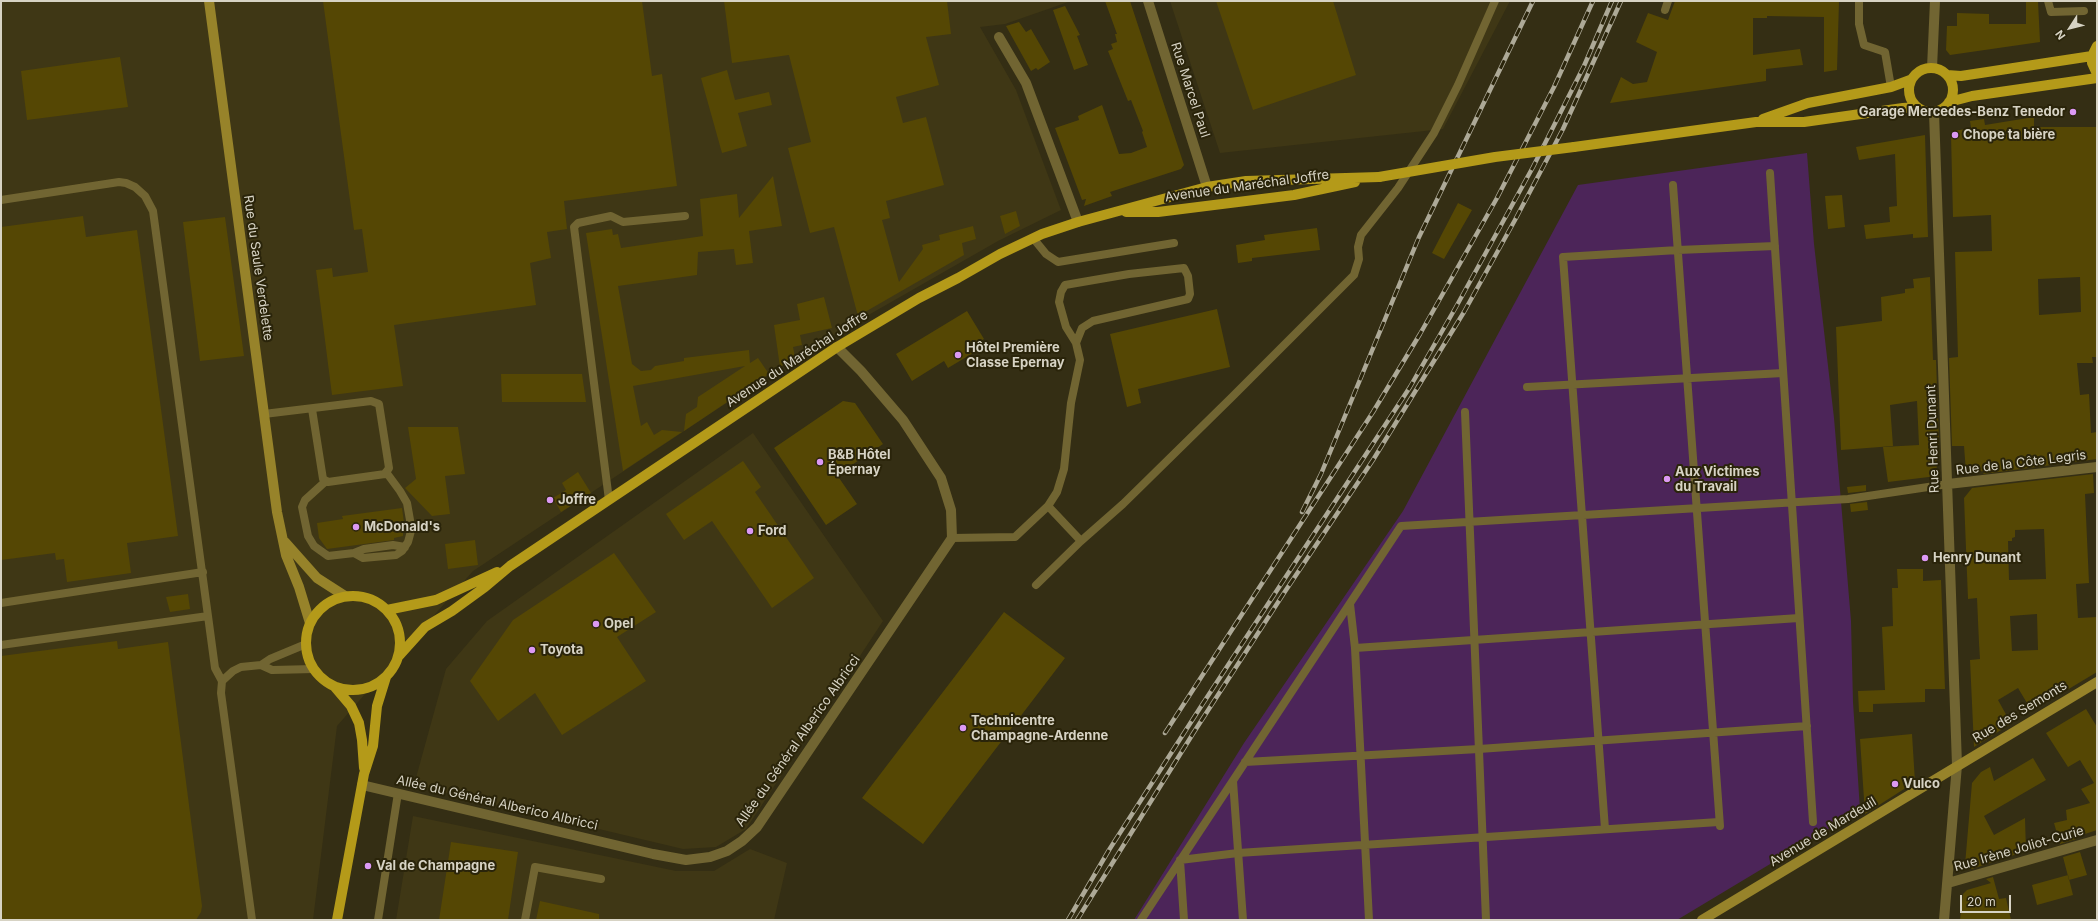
<!DOCTYPE html>
<html>
<head>
<meta charset="utf-8">
<style>
	body { margin:0 }
	#map { position:relative; width:2098px; height:921px; overflow:hidden; background:#342e14; font-family:Inter,sans-serif }
	canvas { display:block }
	.frame { position:absolute; inset:0; border:2px solid #d7d3c4; pointer-events:none }
	.north { position:absolute; left:2050px; top:8px; width:40px; height:40px; -webkit-text-stroke:3px #2a240a; paint-order:stroke; rotate:234deg; font-size:11px; font-weight:700; line-height:16px; text-align:center; color:#d7d3c4 }
	.north::after { content:''; display:block; margin:auto; width:14px; height:18px; background:#d7d3c4; clip-path:polygon(50% 0,100% 100%,50% 72%,0 100%) }
	.scale { position:absolute; left:1960px; top:895px; width:51px; height:18px; box-sizing:border-box; border:2px solid #d7d3c4; border-top:0; padding-left:5px; font-size:12px; line-height:14px; white-space:nowrap; color:#d7d3c4; -webkit-text-stroke:3px #2a240a; paint-order:stroke }
</style>
</head>
<body>
<div id="map">
<canvas width="2098" height="921"></canvas>
<div class="frame"></div>
<div class="north">N</div>
<div class="scale">20 m</div>
</div>
<script>
const g = document.querySelector('canvas').getContext('2d');
g.lineJoin = 'round';
function fillPath(path, color) { g.fillStyle = color; g.fill(path, 'evenodd'); }
const shape = rows => new Path2D(rows.map(r => 'M' + r).join(''));
function strokePath(path, color, width, dash) { g.strokeStyle = color; g.lineWidth = width; g.lineCap = dash ? 'butt' : 'round'; g.setLineDash(dash || []); g.stroke(path); }
function label(font, color, halo, rows, align = 'center') {
  g.font = font + ' Inter,sans-serif'; g.lineWidth = 4; g.setLineDash([]); g.textBaseline = 'middle'; g.strokeStyle = halo; g.fillStyle = color; for (const [text, x, y, turn = 0] of rows) {
    g.save(); g.translate(x, y); g.rotate((+turn || 0) * Math.PI / 180); g.textAlign = isNaN(turn) ? turn : align; if (halo) g.strokeText(text, 0, 0); g.fillText(text, 0, 0); g.restore();
  }
}
fillPath(shape([
	[1,1,1071,1,1005,24,980,27,1016,90,1061,210,998,241,802,353,473,571,337,726,313,920,1,920],
	[1170,1,1510,1,1443,129,1220,153],
	[753,433,883,621,746,829,716,847,683,849,414,785,446,669,487,621],
	[413,816,676,871,714,871,750,849,787,863,774,920,396,920]
]), '#3f3715');
fillPath(shape([
	[1807,153,1814,244,1834,418,1851,621,1853,702,1860,810,1677,920,1134,920,1244,743,1403,511,1578,185]
]), '#4c2559');
fillPath(shape([
	[323,1,642,1,652,76,662,74,677,186,564,201,567,229,547,232,551,258,530,263,536,305,394,325,403,386,332,395,316,270,332,268,333,277,368,272,362,229,354,230],
	[724,1,947,1,951,34,926,37,939,85,896,97,903,123,926,117,944,185,886,201,890,218,882,220,899,282,923,249,922,245,940,240,939,235,973,226,976,239,962,243,964,255,858,316,834,227,810,233,788,148,811,142,789,55,732,63],
	[1105,1,1130,1,1184,165,1181,169,1110,192,1112,196,1084,206,1086,199,1082,200,1055,128,1079,120,1078,116,1102,105,1119,154,1131,153,1147,147,1142,132,1143,131,1131,100,1128,101,1108,51,1113,49,1111,44,1117,42,1115,34,1117,34],
	[1216,1,1333,1,1356,75,1253,110],
	[1675,1,1839,1,1837,70,1824,72,1824,17,1767,16,1767,18,1753,18,1753,55,1800,49,1803,65,1766,69,1766,81,1610,103,1621,77,1633,84,1647,82,1657,52,1636,42,1648,13,1668,20],
	[2026,1,2038,1,2040,42,1950,55,1946,50,1947,26,1957,26,1957,13,1989,14,1989,24,2026,24],
	[1065,6,1080,35,1077,36,1088,65,1074,70,1053,10],
	[1019,22,1026,32,1031,29,1050,62,1038,70,1036,68,1031,71,1006,26],
	[120,57,128,107,27,120,21,71],
	[727,70,735,100,769,92,772,105,738,113,747,146,722,153,701,78],
	[2034,117,2034,127,2097,127,2097,357,2092,357,2093,363,2077,363,2080,395,2089,394,2091,433,2097,432,2097,459,1983,474,1985,471,1966,472,1964,446,1952,446,1949,358,1958,357,1955,252,1992,251,1991,215,1953,217,1951,135,1954,131,1971,128,1970,121,1984,119,1985,125],
	[2080,277,2081,312,2039,315,2038,279],
	[1925,135,1928,237,1913,238,1913,234,1866,239,1864,225,1890,222,1889,207,1897,206,1895,154,1859,160,1856,147],
	[773,176,782,226,749,231,753,263,736,265,734,249,698,252,697,275,618,286,632,364,641,371,651,370,655,366,684,361,684,358,749,350,750,363,758,358,769,374,684,431,686,414,697,407,698,397,745,366,633,386,641,426,647,422,654,435,662,430,682,432,623,471,586,233,612,229,613,235,618,234,621,248,703,236,700,199,737,194,739,218],
	[1842,195,1845,227,1828,229,1825,196],
	[1458,203,1472,210,1444,259,1432,253],
	[1016,211,1020,226,1005,234,1000,216],
	[83,216,86,237,137,230,178,536,127,543,131,573,67,582,64,559,56,560,55,553,1,560,1,227],
	[225,217,244,356,200,361,183,222],
	[1317,228,1320,250,1252,258,1252,261,1238,263,1236,245,1265,240,1264,235],
	[1930,277,1933,360,1936,360,1939,446,1936,446,1937,476,1888,482,1883,447,1919,445,1917,401,1890,405,1893,446,1841,450,1836,327,1882,321,1881,297,1905,293,1905,289,1914,288,1913,279],
	[824,297,832,328,800,335,802,345,793,347,795,357,780,367,774,325,800,320,797,304],
	[1217,309,1230,367,1138,389,1141,403,1127,407,1110,334],
	[967,311,984,339,970,347,973,353,948,368,944,361,912,381,896,354],
	[501,374,582,374,586,402,502,402],
	[843,401,855,403,883,444,837,475,857,504,826,525,774,448],
	[408,427,458,427,465,474,445,476,450,514,432,516,405,488,416,479],
	[743,461,761,487,755,492,814,578,772,608,712,521,684,540,666,514],
	[578,472,591,493,561,512,553,498,566,490,562,483],
	[2093,474,2094,493,2085,494,2089,583,2076,584,2078,618,2097,617,2097,672,2047,702,2027,703,2018,688,1998,700,2008,718,2009,725,1974,747,1970,660,1980,659,1979,643,1977,598,1968,599,1964,498,1972,488],
	[2044,529,2046,579,2009,580,2008,541,2012,541,2012,538,2015,537,2015,530],
	[2037,614,2038,650,2012,651,2010,616],
	[1866,485,1866,491,1848,493,1847,487],
	[1867,502,1868,510,1851,512,1850,504],
	[402,508,405,530,403,532,403,536,394,538,394,540,327,549,319,538,317,523,343,519,342,516],
	[475,540,478,565,448,569,445,544],
	[614,553,656,612,617,637,646,681,562,735,535,693,498,721,470,681,513,620],
	[1897,569,1923,569,1923,581,1941,580,1945,689,1925,689,1925,702,1873,704,1873,712,1859,712,1858,691,1885,690,1882,627,1893,626,1892,588,1898,588],
	[188,594,190,609,170,612,166,597],
	[1004,612,1065,658,923,844,862,798],
	[117,641,118,649,168,642,202,906,201,912,196,920,1,920,1,656],
	[2086,709,2097,727,2097,830,2076,837,2076,839,2060,844,2054,823,2067,820,2066,810,2090,803,2081,789,2094,783,2080,760,2068,767,2046,733],
	[1912,734,1915,782,1865,814,1860,739],
	[2033,758,2046,780,1984,816,1994,835,2025,818,2026,851,1972,869,1965,865,1972,783,1981,772,1990,767,1994,781],
	[451,842,518,852,508,920,439,920],
	[2080,852,2087,875,2069,880,2063,857],
	[2068,875,2073,895,2037,905,2032,885],
	[1993,877,1999,899,2006,898,2011,920,1960,920,1963,894,1967,890,1991,883,1986,879],
	[540,901,599,914,599,920,536,920]
]), '#554704');
strokePath(shape([
	[1859,1,1859,24,1864,45,1885,52,1891,87],
	[2048,1,2051,12,2084,11],
	[1665,10,1668,1],
	[1770,173,1813,822],
	[1673,185,1720,826],
	[1,200,119,182,126,183,135,187,145,196,153,211,208,616],
	[1033,238,1046,254,1058,262,1174,243],
	[1527,387,1783,373],
	[1465,412,1486,920],
	[264,414,371,401,379,404,389,468,385,474,328,482,323,479,312,409],
	[326,481,305,500,302,507,308,536,314,546,328,556,354,553,363,558,396,555,402,551,408,542,411,531,410,520,407,503,400,491,386,472],
	[609,500,574,227,578,223,611,216,623,222,685,216],
	[1048,506,1081,541],
	[952,538,1015,537,1048,506,1057,492,1064,469,1071,403,1080,360,1076,343,1066,327,1059,302,1061,292,1065,285,1129,274,1184,268,1188,276,1190,294,1188,299,1093,321,1082,328,1076,343],
	[354,553,364,549,393,545,405,547],
	[1036,585,1081,541,1123,504,1232,397,1354,275,1359,259,1358,247,1361,235,1398,188,1434,133,1458,85,1495,1],
	[1,603,203,572],
	[1350,604,1355,648,1369,920],
	[1,645,208,616,215,668,222,681],
	[1355,648,1799,618],
	[261,665,270,659,306,644],
	[1245,762,1479,749,1807,726],
	[1233,781,1243,920],
	[1605,829,1563,257,1678,250,1775,246],
	[252,920,221,693,222,681,233,671,241,667,261,665,272,670,314,669],
	[378,920,398,793],
	[525,920,535,867,601,879],
	[1141,920,1401,526,1848,499,1948,484],
	[1184,920,1180,860,1238,853,1719,822]
]), '#716532', 8);
strokePath(shape([
	[1148,1,1207,187],
	[999,37,1026,83,1078,222],
	[1932,68,1935,1],
	[1934,112,1957,765,1944,920],
	[1948,484,2097,467],
	[362,785,653,854,686,860,710,857,727,851,742,841,757,827,952,538,951,510,941,478,903,420,861,371,837,347],
	[1948,883,2097,840]
]), '#716532', 10);
strokePath(shape([
	[209,1,277,512,286,555,299,587,310,623],
	[285,542,317,578,345,596],
	[1702,920,2097,682]
]), '#97832a', 10);
strokePath(shape([
	[2097,46,2092,56,2092,63,2097,74],
	'1909 90a22 22 0 1 1 44 0a22 22 0 1 1-44 0Z',
	[1947,75,1961,76,2092,56],
	[1949,102,1972,96,2097,78],
	[1763,119,1808,103,1891,87,1910,80],
	[1574,147,1756,122,1804,122,1903,108,1917,107],
	[1126,212,1158,212,1294,195,1355,182],
	'306 643a47 47 0 1 1 94 0a47 47 0 1 1-94 0Z',
	[387,610,436,600,497,572],
	[398,657,425,627,452,611,485,587,510,566,837,347,919,298,958,278,1000,254,1042,234,1078,222,1207,187,1246,181,1379,177],
	[334,686,351,706,359,723,362,740,364,768],
	[337,920,364,774,373,746,377,706,386,677]
]), '#b49a19', 10);
const rail = shape([
	[1302,512,1321,474,1419,237,1533,1],
	[1165,733,1373,412,1420,334,1497,198,1554,87,1593,1],
	[1068,920,1109,850,1200,708,1410,387,1456,307,1533,167,1584,66,1612,1],
	[1077,920,1194,732,1284,593,1373,460,1464,312,1515,220,1563,129,1621,1]
]);
strokePath(rail, '#ada997', 4.5);
strokePath(rail, '#2a240a', 3, [9]);
strokePath(shape([
	[1379,177,1495,157,1574,147]
]), '#b49a19', 10);
for (const [x, y, r, color] of [
	[2073,112,4,"#dc99f4"],
	[1955,135,4,"#dc99f4"],
	[958,355,4,"#dc99f4"],
	[820,462,4,"#dc99f4"],
	[1667,479,4,"#dc99f4"],
	[550,500,4,"#dc99f4"],
	[356,527,4,"#dc99f4"],
	[750,531,4,"#dc99f4"],
	[1925,558,4,"#dc99f4"],
	[596,624,4,"#dc99f4"],
	[532,650,4,"#dc99f4"],
	[963,728,4,"#dc99f4"],
	[1895,784,4,"#dc99f4"],
	[368,866,4,"#dc99f4"]
]) { const dot = new Path2D(); dot.arc(x, y, r, 0, 2 * Math.PI); g.fillStyle = color; g.fill(dot); strokePath(dot, '#2a240a', 1.5); }
label('13px', '#d7d3c4', '#2a240a', [
	["Rue Marcel Paul",1190,90,72],
	["Avenue du Maréchal Joffre",1247,186,-8],
	["Rue du Saule Verdelette",258,268,82],
	["Avenue du Maréchal Joffre",797,359,-33],
	["Rue Henri Dunant",1933,439,-92],
	["Rue de la Côte Legris",2021,463,-7],
	["Rue des Semonts",2020,712,-31],
	["Allée du Général Alberico Albricci",798,741,-55],
	["Allée du Général Alberico Albricci",497,803,13],
	["Avenue de Mardeuil",1823,832,-31],
	["Rue Irène Joliot-Curie",2019,849,-16]
]);
label('bold 13px', '#d7d3c4', '#2a240a', [
	["Garage Mercedes-Benz Tenedor",2065,112,"right"],
	["Chope ta bière",1963,135],
	["Hôtel Première",966,348],
	["Classe Epernay",966,363],
	["B&B Hôtel",828,455],
	["Épernay",828,470],
	["Aux Victimes",1675,472],
	["du Travail",1675,487],
	["Joffre",558,500],
	["McDonald's",364,527],
	["Ford",758,531],
	["Henry Dunant",1933,558],
	["Opel",604,624],
	["Toyota",540,650],
	["Technicentre",971,721],
	["Champagne-Ardenne",971,736],
	["Vulco",1903,784],
	["Val de Champagne",376,866]
], 'left');
</script>
</body>
</html>
